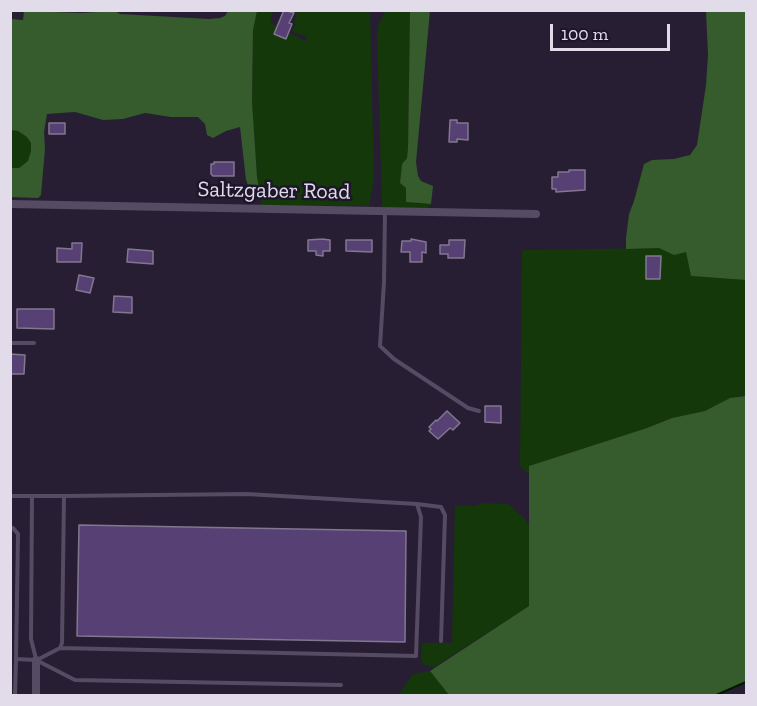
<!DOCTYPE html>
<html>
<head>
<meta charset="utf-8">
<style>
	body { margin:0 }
	#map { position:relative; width:757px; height:706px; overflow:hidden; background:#271e33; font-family:"Zilla Slab",serif }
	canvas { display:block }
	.frame { position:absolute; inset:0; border:12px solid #e1dbea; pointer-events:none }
	.scale { position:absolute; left:550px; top:24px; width:120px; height:27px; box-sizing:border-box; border:3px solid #e1dbea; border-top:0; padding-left:8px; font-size:18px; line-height:21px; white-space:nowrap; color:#e1dbea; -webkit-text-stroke:4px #1d1529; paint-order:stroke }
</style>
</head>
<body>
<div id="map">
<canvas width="757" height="706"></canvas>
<div class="frame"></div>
<div class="scale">100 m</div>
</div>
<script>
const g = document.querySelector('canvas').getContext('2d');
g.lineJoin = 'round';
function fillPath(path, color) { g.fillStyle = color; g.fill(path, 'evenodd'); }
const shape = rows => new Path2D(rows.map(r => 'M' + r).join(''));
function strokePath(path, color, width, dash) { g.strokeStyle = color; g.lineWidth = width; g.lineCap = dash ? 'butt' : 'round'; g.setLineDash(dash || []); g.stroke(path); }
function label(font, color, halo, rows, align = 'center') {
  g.font = font + ' "Zilla Slab",serif'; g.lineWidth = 5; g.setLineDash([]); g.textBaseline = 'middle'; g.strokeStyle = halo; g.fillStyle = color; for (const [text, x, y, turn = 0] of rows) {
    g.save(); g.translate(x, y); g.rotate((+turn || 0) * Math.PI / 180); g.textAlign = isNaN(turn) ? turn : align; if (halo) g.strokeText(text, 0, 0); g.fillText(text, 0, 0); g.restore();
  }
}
fillPath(shape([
	[257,11,278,11,273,12,270,22,277,26,274,34,287,40,290,33,305,41,307,39,306,36,292,32,295,25,294,21,297,14,295,11,370,11,374,178,369,206,261,205,257,177,252,101,253,30],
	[386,11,410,11,408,148,407,158,402,164,400,183,406,188,406,194,417,204,431,204,428,208,384,208,382,205,377,34,379,23],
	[11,130,18,131,27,137,31,143,31,151,28,161,19,168,11,168],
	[659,248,663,250,686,252,692,276,746,280,746,396,740,396,705,411,672,418,647,428,553,458,529,466,529,473,526,472,520,466,522,252,524,250],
	[483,503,508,504,524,518,529,525,529,606,434,667,424,665,421,660,422,643,452,643,455,505,475,506],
	[430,671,449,695,398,696,413,674]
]), '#15380a');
fillPath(shape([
	[115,11,120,14,209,19,220,18,225,16,228,11,257,11,253,30,252,101,257,177,261,199,251,193,246,180,240,127,226,131,213,138,207,135,205,124,198,117,171,117,145,113,123,119,103,120,75,112,47,114,44,132,45,149,41,195,38,198,11,197,11,168,19,168,28,161,31,151,31,143,27,137,18,131,11,130,11,19,23,20,24,11,81,13],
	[410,11,430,11,416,162,418,176,421,181,433,186,431,204,406,202,406,188,400,183,402,164,407,158,408,148],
	[706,11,746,11,746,280,691,276,686,252,674,255,659,248,626,249,626,238,629,214,634,201,644,164,652,160,674,159,690,155,697,145,706,85,708,55],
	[746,396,746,683,715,696,449,695,430,671,529,606,529,466,647,428,672,418,705,411,730,398]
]), '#365b2c');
strokePath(shape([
	[714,696,746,682]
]), '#001800', 2);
const building = shape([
	[284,10,294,13,289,23,292,24,286,39,274,34,284,10],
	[450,120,457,120,457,123,468,123,468,140,457,139,457,142,449,142,450,120],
	[49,123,65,123,65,134,49,134,49,123],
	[214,162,234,162,234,176,213,176,211,174,211,164,214,164,214,162],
	[569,170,585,170,585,190,556,192,556,189,552,189,552,177,558,177,558,172,569,172,569,170],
	[322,239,330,240,330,251,323,251,323,256,316,255,316,251,308,251,308,240,322,239],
	[411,239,426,242,426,253,422,252,422,262,410,262,410,252,401,252,402,241,411,241,411,239],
	[346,240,372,240,372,252,346,251,346,240],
	[449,240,465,240,464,258,448,258,448,254,440,254,440,245,449,245,449,240],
	[72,243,82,243,81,262,57,262,57,248,72,249,72,243],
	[128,249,153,251,153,264,127,262,128,249],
	[646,256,661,256,660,279,646,279,646,256],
	[79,275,94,278,90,293,76,290,79,275],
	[114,296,132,297,132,313,113,312,114,296],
	[17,309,54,309,54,329,17,328,17,309],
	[10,354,25,355,24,374,10,374,10,354],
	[485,406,501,406,501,423,485,422,485,406],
	[447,411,460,423,453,430,450,428,438,439,429,431,431,429,429,427,436,420,437,421,447,411],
	[79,525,406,531,405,642,77,636,79,525]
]);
fillPath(building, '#574174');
strokePath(building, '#817790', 1.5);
strokePath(shape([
	[385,211,384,282,380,346,394,359,459,402,468,408,479,411],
	[10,343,34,343],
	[10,496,32,496,31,639,36,659],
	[32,496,64,496],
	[417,504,441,507,445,515,441,641],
	[10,528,13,528,18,534,16,659],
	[37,660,60,648,416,656,421,517,417,504,247,494,64,496,62,643,60,648],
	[15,696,16,659,36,660,75,680,341,685]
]), '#554c63', 4);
strokePath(shape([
	[10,204,536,214],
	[36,660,36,696]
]), '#554c63', 8);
label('22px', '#e1dbea', '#1d1529', [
	["Saltzgaber Road",274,191,1]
]);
</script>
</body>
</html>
